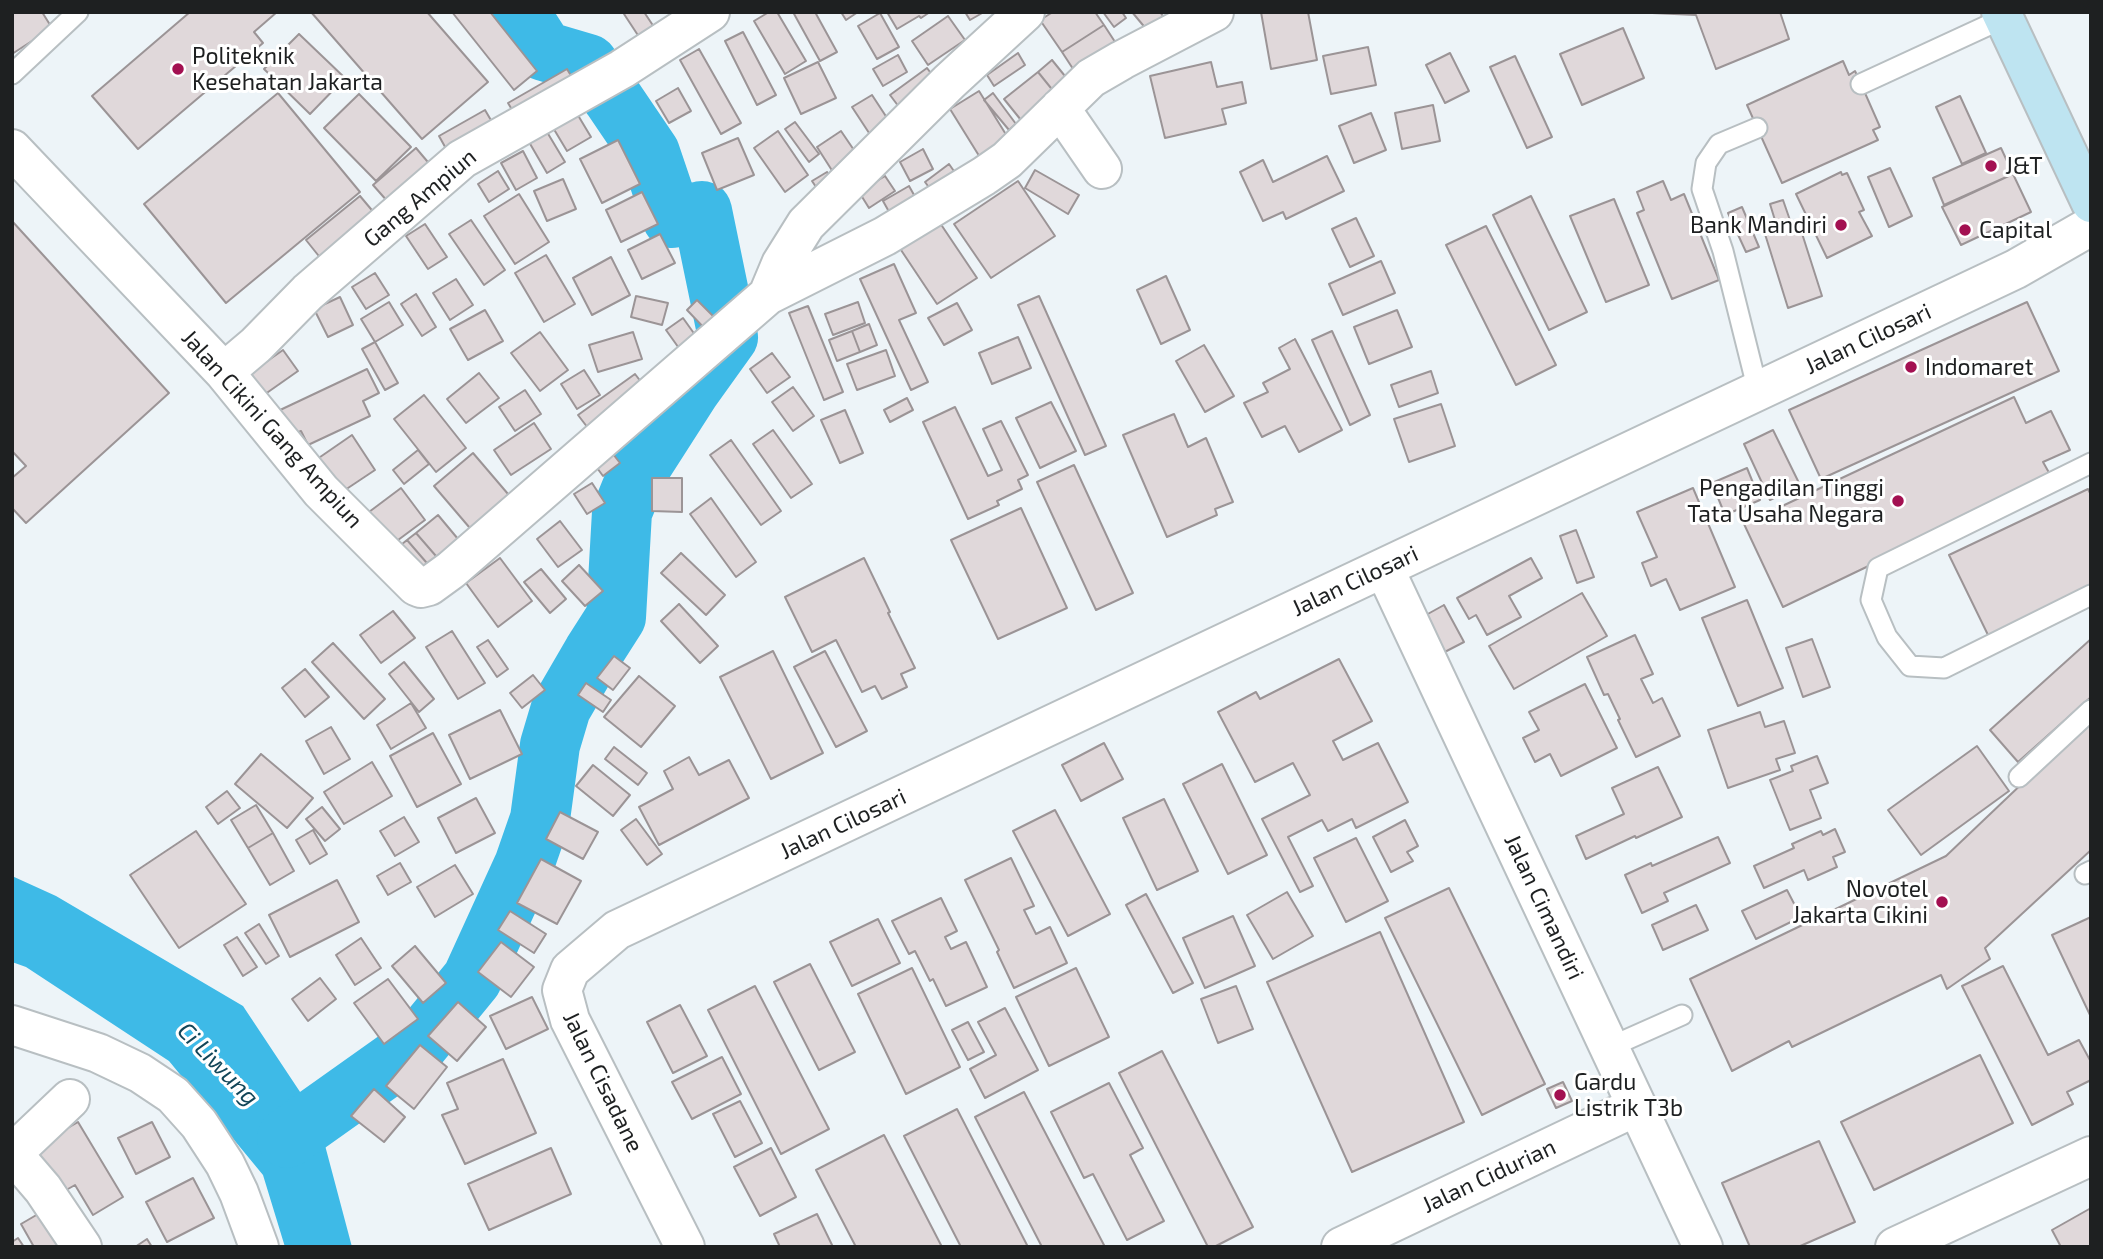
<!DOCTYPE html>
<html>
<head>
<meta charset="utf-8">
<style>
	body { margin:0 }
	#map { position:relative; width:2103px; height:1259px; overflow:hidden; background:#edf4f8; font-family:"Exo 2",sans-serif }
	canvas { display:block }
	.frame { position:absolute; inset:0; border:14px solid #1e2021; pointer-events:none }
</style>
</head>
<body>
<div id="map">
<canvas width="2103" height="1259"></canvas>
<div class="frame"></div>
</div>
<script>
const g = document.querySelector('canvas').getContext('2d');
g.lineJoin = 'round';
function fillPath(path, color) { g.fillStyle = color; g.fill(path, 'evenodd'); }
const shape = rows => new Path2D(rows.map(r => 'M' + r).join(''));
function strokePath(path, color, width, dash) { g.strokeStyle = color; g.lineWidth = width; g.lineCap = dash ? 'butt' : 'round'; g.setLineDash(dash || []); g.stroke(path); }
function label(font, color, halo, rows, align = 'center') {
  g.font = font + ' "Exo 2",sans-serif'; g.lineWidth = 6; g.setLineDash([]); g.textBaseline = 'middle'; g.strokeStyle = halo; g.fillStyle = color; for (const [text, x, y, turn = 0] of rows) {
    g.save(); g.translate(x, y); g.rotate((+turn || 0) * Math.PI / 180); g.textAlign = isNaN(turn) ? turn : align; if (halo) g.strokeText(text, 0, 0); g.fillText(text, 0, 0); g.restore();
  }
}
fillPath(shape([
	[12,876,56,896,243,1006,318,1119,352,1247,285,1247,263,1175,169,1061,26,967,12,962]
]), '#3ebae7');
strokePath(shape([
	[287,1138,418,1045,472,979,524,865,540,819,550,745,561,708,593,653,616,617,622,512,640,468,690,390,728,337,702,211,672,218,650,153,612,97,588,64,544,51,519,12]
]), '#3ebae7', 60);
const building = shape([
	[12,12,42,12,52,28,12,54,12,12],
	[190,12,277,12,254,32,263,43,138,149,92,96,190,12],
	[311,12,427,12,488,82,422,139,311,12],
	[452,12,490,12,537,71,514,90,452,12],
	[627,12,644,12,662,39,647,49,624,14,627,12],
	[769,12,777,12,806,61,785,74,754,21,769,12],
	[793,12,815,12,837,52,820,61,793,12],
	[841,12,858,12,846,20,841,12],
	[887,12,930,12,921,18,919,16,897,29,887,12],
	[965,12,984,12,970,20,965,12],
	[1053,12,1095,12,1104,25,1062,52,1040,20,1053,12],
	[1103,12,1122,12,1126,18,1114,27,1103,12],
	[1132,12,1160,12,1168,23,1152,36,1132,12],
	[1261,12,1308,12,1317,60,1271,69,1261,12],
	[1630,12,1780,12,1789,39,1716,69,1696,15,1630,12],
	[880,13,899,47,877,59,858,26,880,13],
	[948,16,965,40,928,65,912,41,948,16],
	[1104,25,1119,48,1077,75,1062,52,1104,25],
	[1623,28,1644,78,1582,105,1560,54,1623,28],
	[743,32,776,95,757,105,725,41,743,32],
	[299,34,345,78,310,114,264,69,299,34],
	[1368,47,1376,85,1331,94,1323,56,1368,47],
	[699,49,741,123,721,134,680,60,699,49],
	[1018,53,1025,65,994,86,987,75,1018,53],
	[1450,53,1469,91,1445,103,1426,65,1450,53],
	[898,55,907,72,883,86,873,69,898,55],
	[1515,56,1552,137,1527,148,1490,67,1515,56],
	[1052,60,1073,86,1059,98,1038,72,1052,60],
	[1843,61,1849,75,1855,71,1861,84,1880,127,1873,130,1878,140,1782,183,1747,105,1843,61],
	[818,62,836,98,801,114,784,78,818,62],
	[1211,62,1217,87,1242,82,1246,103,1222,109,1226,124,1165,138,1150,76,1211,62],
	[927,68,939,84,902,111,890,95,927,68],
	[567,69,573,79,514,113,508,103,567,69],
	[1038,72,1059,98,1025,125,1004,99,1038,72],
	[678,88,691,111,669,123,656,101,678,88],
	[979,91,1015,149,986,167,950,109,979,91],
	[278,93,360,192,226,303,144,204,278,93],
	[993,93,1016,124,1009,130,984,100,993,93],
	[359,94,411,147,376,181,324,128,359,94],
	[872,95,893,127,873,139,852,107,872,95],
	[1960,96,1986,153,1962,164,1936,107,1960,96],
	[1433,105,1440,141,1402,149,1395,113,1433,105],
	[485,110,495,127,449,154,439,136,485,110],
	[576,112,591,137,567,151,552,126,576,112],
	[1371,113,1386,150,1354,163,1339,126,1371,113],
	[795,122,819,154,809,162,785,129,795,122],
	[778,131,808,175,785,192,754,148,778,131],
	[841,131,858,156,833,172,817,147,841,131],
	[547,132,565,162,547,173,529,142,547,132],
	[738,138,754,175,717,190,702,153,738,138],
	[618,140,640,184,602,203,580,159,618,140],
	[416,148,438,174,396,211,373,185,416,148],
	[2001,148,2013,174,1944,205,1933,178,2001,148],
	[923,149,933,169,910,181,900,162,923,149],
	[523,151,537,178,516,190,501,163,523,151],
	[1327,156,1344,191,1286,219,1283,212,1263,221,1240,172,1263,160,1273,182,1327,156],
	[949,164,963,184,939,201,925,182,949,164],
	[1890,168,1912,216,1889,227,1868,177,1890,168],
	[1035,170,1079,195,1068,214,1025,188,1035,170],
	[498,171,509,189,489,202,478,184,498,171],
	[827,172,836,186,822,196,812,181,827,172],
	[1841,172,1842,175,1847,173,1864,210,1859,212,1872,236,1827,258,1796,194,1841,172],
	[2013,174,2031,212,1961,245,1942,207,2013,174],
	[885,176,895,191,869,208,859,192,885,176],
	[563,179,576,209,547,221,534,191,563,179],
	[1018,181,1055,236,991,278,954,224,1018,181],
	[1663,181,1671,200,1684,194,1719,280,1672,299,1637,213,1644,210,1637,192,1663,181],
	[909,186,923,211,897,226,883,201,909,186],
	[642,192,658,224,621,242,606,210,642,192],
	[519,194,549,242,515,264,484,216,519,194],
	[360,196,381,221,326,265,306,240,360,196],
	[1531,196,1587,312,1549,330,1493,215,1531,196],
	[1614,199,1649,285,1606,302,1570,216,1614,199],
	[1783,200,1792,226,1799,224,1822,296,1788,308,1765,234,1778,230,1770,204,1783,200],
	[1742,207,1759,247,1746,252,1728,213,1742,207],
	[1356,218,1374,256,1350,267,1332,229,1356,218],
	[471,220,505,270,484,285,449,234,471,220],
	[938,220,977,278,937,304,899,247,938,220],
	[12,221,169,393,26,523,12,508,12,478,26,466,12,451,12,221],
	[425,224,447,257,428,269,406,236,425,224],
	[1486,226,1556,365,1516,385,1446,245,1486,226],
	[660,234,675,263,642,279,628,250,660,234],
	[546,255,575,304,544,322,515,273,546,255],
	[611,257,630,295,592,315,573,278,611,257],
	[1381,261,1395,293,1343,315,1329,284,1381,261],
	[894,264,916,313,899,320,928,382,911,390,860,279,894,264],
	[375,273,389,295,366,309,352,287,375,273],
	[1166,276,1190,330,1161,344,1137,290,1166,276],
	[456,279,473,305,450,320,433,293,456,279],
	[416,294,436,327,422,336,401,304,416,294],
	[636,296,668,303,662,325,631,317,636,296],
	[1039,296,1106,446,1085,455,1018,305,1039,296],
	[340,297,353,325,328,337,314,309,340,297],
	[697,300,718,321,708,332,687,310,697,300],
	[389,302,403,325,375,342,361,319,389,302],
	[858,302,865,323,833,335,825,314,858,302],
	[2027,302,2059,371,1821,479,1789,410,2027,302],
	[957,303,972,330,944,345,928,318,957,303],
	[808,306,843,392,824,400,789,313,808,306],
	[485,310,503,341,468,360,450,329,485,310],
	[1397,310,1412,347,1369,364,1354,327,1397,310],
	[683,318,698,339,681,351,666,330,683,318],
	[869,324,877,345,860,352,852,331,869,324],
	[852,331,860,352,837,361,829,340,852,331],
	[1332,331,1370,415,1350,425,1312,340,1332,331],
	[540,332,568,370,540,391,511,353,540,332],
	[633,332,642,359,598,372,589,345,633,332],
	[1018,337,1031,368,992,384,979,353,1018,337],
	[1295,339,1342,430,1299,452,1285,426,1262,437,1244,403,1268,392,1263,383,1290,369,1279,348,1295,339],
	[375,342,398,383,385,390,362,349,375,342],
	[1204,345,1234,396,1205,412,1176,361,1204,345],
	[283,350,298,371,251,404,236,383,283,350],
	[886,350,895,376,857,390,847,364,886,350],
	[772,353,790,377,767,393,750,369,772,353],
	[367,369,379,393,363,401,370,416,308,445,301,431,290,436,278,411,367,369],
	[584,370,600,395,577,409,561,384,584,370],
	[1431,371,1438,393,1399,407,1391,385,1431,371],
	[479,373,499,398,466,423,447,399,479,373],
	[635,374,648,391,591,432,578,415,635,374],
	[793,387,814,416,793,431,772,402,793,387],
	[525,390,541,414,515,431,499,407,525,390],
	[424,395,466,448,436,472,394,419,424,395],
	[2014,397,2026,423,2051,411,2070,450,2043,462,2052,478,1783,607,1744,524,2014,397],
	[907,398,913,410,890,422,884,410,907,398],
	[1051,402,1076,451,1040,468,1016,418,1051,402],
	[1441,404,1455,446,1409,462,1394,419,1441,404],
	[955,407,988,476,1002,470,983,429,1001,421,1028,475,1018,480,1022,489,997,501,999,505,968,519,923,422,955,407],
	[845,410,863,453,840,463,821,420,845,410],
	[1174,414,1188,447,1206,438,1233,502,1215,509,1217,515,1167,537,1123,435,1174,414],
	[534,423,551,449,511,475,494,450,534,423],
	[773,430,812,484,791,498,753,444,773,430],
	[1773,430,1800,485,1770,500,1744,444,1773,430],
	[352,435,375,470,333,498,310,464,352,435],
	[731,440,781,511,761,525,710,455,731,440],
	[606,445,620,463,603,476,589,457,606,445],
	[418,450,429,464,404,484,393,470,418,450],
	[473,453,514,501,475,534,434,486,473,453],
	[1074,465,1133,593,1096,610,1037,482,1074,465],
	[1747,468,1760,500,1725,515,1712,483,1747,468],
	[652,478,682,478,682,512,652,511,652,478],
	[592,483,605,503,587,514,574,494,592,483],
	[401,488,425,520,390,546,365,515,401,488],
	[1693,488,1735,587,1680,610,1666,579,1651,586,1642,563,1657,557,1637,512,1693,488],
	[2088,489,2091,495,2091,588,1989,637,1949,555,2088,489],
	[711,498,756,562,736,577,690,514,711,498],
	[1021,508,1067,608,998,639,951,540,1021,508],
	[438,515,463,545,442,563,416,533,438,515],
	[560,521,582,550,558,567,537,539,560,521],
	[1576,530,1594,577,1577,583,1560,536,1576,530],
	[416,533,442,563,432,569,407,540,416,533],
	[407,540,432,569,416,583,390,554,407,540],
	[681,553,725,595,706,615,661,573,681,553],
	[500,558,532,601,498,627,466,583,500,558],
	[864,558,890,612,888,613,915,668,901,674,907,687,882,699,875,686,862,692,836,640,812,652,785,597,864,558],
	[1531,558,1542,578,1509,596,1521,617,1487,635,1476,615,1469,619,1457,598,1531,558],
	[579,565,603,591,585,606,562,581,579,565],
	[541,569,566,599,550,613,524,582,541,569],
	[1582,593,1607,636,1514,689,1489,646,1582,593],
	[1747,600,1783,688,1738,706,1702,618,1747,600],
	[679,604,718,646,700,663,661,621,679,604],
	[1444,605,1464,642,1437,656,1417,620,1444,605],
	[393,611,415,638,381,663,360,635,393,611],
	[452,631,485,683,458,699,426,647,452,631],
	[1635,635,1653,674,1641,679,1653,703,1662,698,1680,736,1636,757,1618,720,1620,719,1608,694,1604,695,1587,657,1635,635],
	[1812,639,1830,687,1803,697,1786,648,1812,639],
	[2091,639,2091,697,2018,762,1990,730,2091,639],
	[488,640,508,669,497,677,477,647,488,640],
	[333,643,385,699,364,719,312,662,333,643],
	[773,651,823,753,771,779,720,677,773,651],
	[825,651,867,731,836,747,794,667,825,651],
	[614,656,630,668,613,690,597,678,614,656],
	[1339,659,1372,721,1333,741,1343,760,1378,743,1408,802,1356,828,1352,819,1328,831,1322,820,1288,837,1313,886,1300,892,1262,819,1310,795,1293,763,1255,782,1218,712,1256,692,1260,699,1339,659],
	[404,662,434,699,419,712,389,674,404,662],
	[305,669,329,697,305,717,282,688,305,669],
	[533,675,545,690,522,708,510,693,533,675],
	[639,676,675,706,641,747,604,717,639,676],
	[586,683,611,700,603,712,578,695,586,683],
	[1585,684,1617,748,1561,776,1550,754,1535,762,1523,738,1539,730,1529,712,1585,684],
	[411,703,426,728,391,749,377,725,411,703],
	[500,710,522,754,470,779,449,735,500,710],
	[1760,712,1765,727,1784,721,1795,753,1776,759,1780,770,1728,788,1708,730,1760,712],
	[2091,718,2091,850,1985,948,1990,959,1947,989,1941,975,1792,1047,1789,1041,1732,1071,1690,979,1946,856,2091,718],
	[331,727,350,759,324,774,306,741,331,727],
	[433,733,461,784,417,807,390,756,433,733],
	[1104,743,1123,779,1081,801,1062,765,1104,743],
	[1977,746,2009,791,1921,855,1888,810,1977,746],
	[614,747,647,773,638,785,605,759,614,747],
	[261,754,313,798,287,828,235,784,261,754],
	[1817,756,1828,783,1810,790,1821,818,1790,830,1770,780,1793,771,1791,766,1817,756],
	[689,757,699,775,729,760,749,798,659,845,639,807,673,789,664,771,689,757],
	[372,762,392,796,344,824,324,792,372,762],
	[1222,764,1267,855,1228,874,1183,784,1222,764],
	[593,765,630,795,613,816,576,786,593,765],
	[1658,767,1682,817,1636,838,1635,836,1586,859,1576,836,1624,814,1612,788,1658,767],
	[227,791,240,808,218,824,206,807,227,791],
	[476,798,495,833,456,853,438,818,476,798],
	[1164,799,1198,871,1157,890,1123,818,1164,799],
	[256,805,273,833,248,848,231,820,256,805],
	[322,807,340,829,325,841,306,819,322,807],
	[1055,810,1110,914,1068,936,1013,831,1055,810],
	[560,812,598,832,583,859,546,839,560,812],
	[404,817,419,842,395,856,380,831,404,817],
	[636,819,662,854,647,865,621,830,636,819],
	[1405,820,1418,846,1407,852,1413,861,1391,872,1373,837,1405,820],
	[1835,829,1845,852,1833,857,1837,867,1808,880,1804,870,1764,888,1754,866,1794,848,1792,844,1821,831,1823,835,1835,829],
	[313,830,327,854,310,864,296,840,313,830],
	[196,831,246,904,179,948,130,875,196,831],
	[273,833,294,871,270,885,248,848,273,833],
	[1718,837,1730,863,1664,893,1668,901,1642,913,1625,875,1651,863,1652,866,1718,837],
	[1356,838,1388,901,1346,922,1314,858,1356,838],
	[1011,858,1034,906,1024,910,1036,934,1050,927,1067,963,1014,988,997,952,999,950,965,880,1011,858],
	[541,859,581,881,557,924,517,903,541,859],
	[400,863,411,882,388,895,377,876,400,863],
	[455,865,473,894,435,917,417,887,455,865],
	[337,880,359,922,290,957,269,915,337,880],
	[1449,888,1545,1084,1482,1115,1385,918,1449,888],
	[1787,890,1801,917,1756,939,1742,911,1787,890],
	[1287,892,1313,936,1273,959,1247,915,1287,892],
	[1146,894,1193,983,1173,993,1126,905,1146,894],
	[941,898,957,931,945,937,951,949,966,942,987,987,946,1006,933,979,930,981,915,951,909,954,892,921,941,898],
	[1696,905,1708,930,1663,950,1652,925,1696,905],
	[510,911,546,934,534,953,498,930,510,911],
	[1233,916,1255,966,1205,988,1183,938,1233,916],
	[2091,917,2091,1014,2090,1015,2052,935,2091,917],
	[878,919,900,963,852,986,830,942,878,919],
	[259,924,279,956,266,964,245,933,259,924],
	[1380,932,1464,1122,1352,1172,1267,982,1380,932],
	[237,937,257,967,243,976,224,945,237,937],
	[361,938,381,968,355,985,336,955,361,938],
	[501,942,534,967,511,997,478,972,501,942],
	[415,946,446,983,423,1003,392,966,415,946],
	[810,964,855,1052,819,1070,774,982,810,964],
	[2003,966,2048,1055,2079,1040,2091,1062,2091,1080,2067,1092,2073,1104,2032,1125,1962,986,2003,966],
	[912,968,960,1067,906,1094,858,994,912,968],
	[1076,968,1109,1037,1049,1066,1016,997,1076,968],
	[320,978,336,999,308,1021,292,999,320,978],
	[388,979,418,1019,384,1044,354,1003,388,979],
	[755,986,829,1129,781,1154,708,1010,755,986],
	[1236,986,1253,1029,1218,1043,1201,999,1236,986],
	[532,997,548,1029,506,1049,490,1016,532,997],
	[458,1002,486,1027,457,1061,428,1036,458,1002],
	[680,1005,707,1056,673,1073,647,1022,680,1005],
	[1005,1008,1038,1070,985,1098,970,1069,996,1055,978,1022,1005,1008],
	[968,1022,984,1052,968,1060,952,1030,968,1022],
	[420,1045,447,1067,414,1109,386,1086,420,1045],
	[1162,1051,1253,1227,1214,1247,1208,1247,1119,1073,1162,1051],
	[1980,1055,2013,1123,1874,1190,1841,1122,1980,1055],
	[722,1057,741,1094,692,1119,672,1082,722,1057],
	[503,1059,536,1133,465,1164,442,1115,458,1109,447,1083,503,1059],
	[1563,1082,1572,1101,1556,1108,1547,1089,1563,1082],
	[1109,1083,1143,1148,1130,1155,1164,1221,1127,1240,1093,1174,1084,1178,1051,1112,1109,1083],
	[374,1089,405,1117,384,1142,351,1116,374,1089],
	[1024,1092,1105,1247,1042,1247,975,1117,1024,1092],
	[740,1101,762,1143,735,1157,713,1114,740,1101],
	[957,1109,1028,1247,961,1247,904,1136,957,1109],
	[78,1122,123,1197,93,1215,75,1185,54,1197,27,1152,78,1122],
	[152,1122,170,1157,136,1174,118,1138,152,1122],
	[884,1135,942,1247,856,1247,816,1170,884,1135],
	[1819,1141,1855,1222,1798,1247,1750,1247,1722,1183,1819,1141],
	[551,1148,571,1194,489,1230,468,1184,551,1148],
	[771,1148,796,1197,760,1216,734,1167,771,1148],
	[193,1178,214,1218,167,1242,146,1202,193,1178],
	[50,1207,59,1247,34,1247,21,1224,50,1207],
	[2091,1208,2091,1247,2061,1247,2052,1230,2091,1208],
	[817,1214,833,1247,780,1247,774,1234,817,1214],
	[18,1238,24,1247,12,1247,12,1242,18,1238],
	[147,1239,152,1247,135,1247,147,1239]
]);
fillPath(building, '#e0d8da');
strokePath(building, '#9b9496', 2);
const service = shape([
	[12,74,78,12],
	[1861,84,2004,18],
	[1757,128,1719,144,1706,163,1702,189,1723,251,1758,391],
	[2091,463,1878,568,1871,600,1887,637,1910,666,1944,668,2091,595],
	[2019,777,2091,710],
	[2085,874,2091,871],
	[1610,1047,1682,1015]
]);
const minor = shape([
	[1060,108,1102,169],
	[12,149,224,372,321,491,416,586,421,588,429,586,451,570,768,295,885,236,984,176,1007,160,1091,78,1122,60,1214,12],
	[768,295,781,264,806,224,949,82,1025,12],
	[224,372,256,345,308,292,462,159,622,69,710,12],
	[1384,568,1703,1247],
	[12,1025,98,1053,140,1073,173,1095,199,1124,225,1164,239,1193,259,1247],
	[12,1154,70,1099],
	[13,1154,43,1189,82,1247],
	[685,1247,570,1020,562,990,570,970,617,930,2016,269,2091,226],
	[1341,1247,1637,1106],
	[1895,1247,2091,1156]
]);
const secondary = shape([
	[2001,12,2091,203]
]);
strokePath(service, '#b8bfc2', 23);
strokePath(minor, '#b8bfc2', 42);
strokePath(secondary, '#b8bfc2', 42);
strokePath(service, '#fff', 19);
strokePath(minor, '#fff', 38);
strokePath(secondary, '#bee4f1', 38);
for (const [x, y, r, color] of [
	[178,69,7,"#a31051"],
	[1991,166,7,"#a31051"],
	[1841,225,7,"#a31051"],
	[1965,230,7,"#a31051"],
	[1911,367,7,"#a31051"],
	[1898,501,7,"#a31051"],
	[1942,902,7,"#a31051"],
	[1560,1095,7,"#a31051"]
]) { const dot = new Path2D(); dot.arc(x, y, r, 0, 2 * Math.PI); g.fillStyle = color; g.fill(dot); strokePath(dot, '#fff', 2.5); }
label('23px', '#1e2021', '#fff', [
	["Politeknik",192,56],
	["Kesehatan Jakarta",192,82],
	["J&T",2005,166],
	["Bank Mandiri",1827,225,"right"],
	["Capital",1979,230],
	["Indomaret",1925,367],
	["Pengadilan Tinggi",1884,488,"right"],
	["Tata Usaha Negara",1884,514,"right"],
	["Novotel",1928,889,"right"],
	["Jakarta Cikini",1928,915,"right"],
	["Gardu",1574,1082],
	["Listrik T3b",1574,1108]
], 'left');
label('23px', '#1e2021', '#fff', [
	["Gang Ampiun",420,198,-40],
	["Jalan Cilosari",1868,339,-25],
	["Jalan Cikini Gang Ampiun",272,429,48],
	["Jalan Cilosari",1355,581,-25],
	["Jalan Cilosari",843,824,-25],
	["Jalan Cimandiri",1544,907,65],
	["Jalan Cisadane",603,1082,64],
	["Jalan Cidurian",1489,1176,-25]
]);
label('italic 24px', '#124659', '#fff', [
	["Ci Liwung",218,1064,46]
]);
</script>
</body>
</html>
